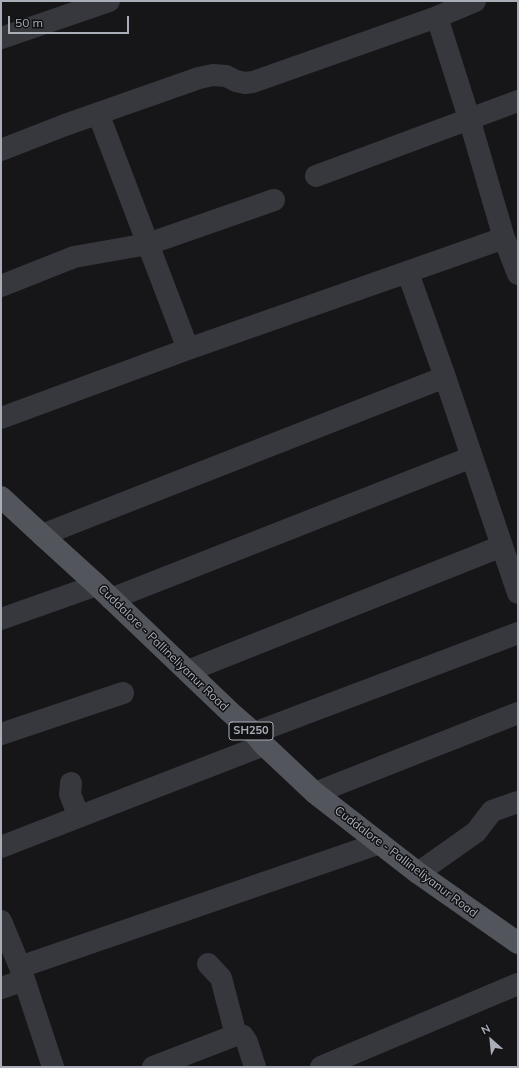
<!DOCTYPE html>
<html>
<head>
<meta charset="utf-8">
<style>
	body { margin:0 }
	#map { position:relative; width:519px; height:1068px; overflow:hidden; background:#161618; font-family:Mulish,sans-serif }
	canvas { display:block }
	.frame { position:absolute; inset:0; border:2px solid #a8adb8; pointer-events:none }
	.north { position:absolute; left:471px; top:1020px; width:40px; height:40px; -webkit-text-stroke:3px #111113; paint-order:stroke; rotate:333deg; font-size:11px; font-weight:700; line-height:16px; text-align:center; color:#a8adb8 }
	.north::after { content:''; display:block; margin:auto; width:14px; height:18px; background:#a8adb8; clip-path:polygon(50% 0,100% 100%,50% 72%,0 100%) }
	.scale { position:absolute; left:8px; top:16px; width:121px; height:18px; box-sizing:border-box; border:2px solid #a8adb8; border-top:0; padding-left:5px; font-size:12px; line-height:14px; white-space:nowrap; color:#a8adb8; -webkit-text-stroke:3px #111113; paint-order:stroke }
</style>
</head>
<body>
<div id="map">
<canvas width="519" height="1068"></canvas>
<div class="frame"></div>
<div class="north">N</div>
<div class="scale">50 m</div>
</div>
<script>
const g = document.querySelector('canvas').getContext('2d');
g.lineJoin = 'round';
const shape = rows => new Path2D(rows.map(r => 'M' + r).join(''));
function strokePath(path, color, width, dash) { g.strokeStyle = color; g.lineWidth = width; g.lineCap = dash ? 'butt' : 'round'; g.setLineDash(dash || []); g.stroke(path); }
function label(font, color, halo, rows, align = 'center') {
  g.font = font + ' Mulish,sans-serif'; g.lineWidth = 3; g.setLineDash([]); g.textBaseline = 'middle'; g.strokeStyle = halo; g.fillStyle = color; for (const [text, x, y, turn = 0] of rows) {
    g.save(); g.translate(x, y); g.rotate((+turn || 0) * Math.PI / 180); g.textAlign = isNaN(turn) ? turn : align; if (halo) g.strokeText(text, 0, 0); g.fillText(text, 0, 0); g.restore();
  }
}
strokePath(shape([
	[437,17,469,118,504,238],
	[1,38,109,1],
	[98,113,188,349],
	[1,150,65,125,199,78,213,75,226,76,236,81,245,83,253,82,437,17,475,1],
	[316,176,518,101],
	[1,286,74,257,148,244,274,200],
	[1,418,188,349,504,238,518,274],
	[42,535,445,377,408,273],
	[502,546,518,593],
	[111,599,472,457],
	[1,619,97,585],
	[188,671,502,546,445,377],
	[254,733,518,633],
	[1,734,123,693],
	[71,783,70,794,79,817],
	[315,793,518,713],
	[1,847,264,745],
	[418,873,476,832,492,811,518,802],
	[1,921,20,967,53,1067],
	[208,964,221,978,236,1035],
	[20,967,380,843],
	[1,988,24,980],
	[153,1067,236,1035,243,1036,247,1042,255,1067],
	[321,1067,518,984]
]), '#37383d', 22);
strokePath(shape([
	[1,497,42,535,97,585,230,712,254,733,264,745,315,793,418,873,518,943]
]), '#53555c', 22);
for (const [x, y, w] of [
	[251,731,44]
]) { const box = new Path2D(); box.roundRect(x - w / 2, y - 9, w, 18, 3); g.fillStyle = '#111113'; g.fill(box); strokePath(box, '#a8adb8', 1); }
label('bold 11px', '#a8adb8', null, [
	["SH250",251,731]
]);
label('12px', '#a8adb8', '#111113', [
	["Cuddalore - Pallineliyanur Road",163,648,44],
	["Cuddalore - Pallineliyanur Road",406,862,37]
]);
</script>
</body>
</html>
